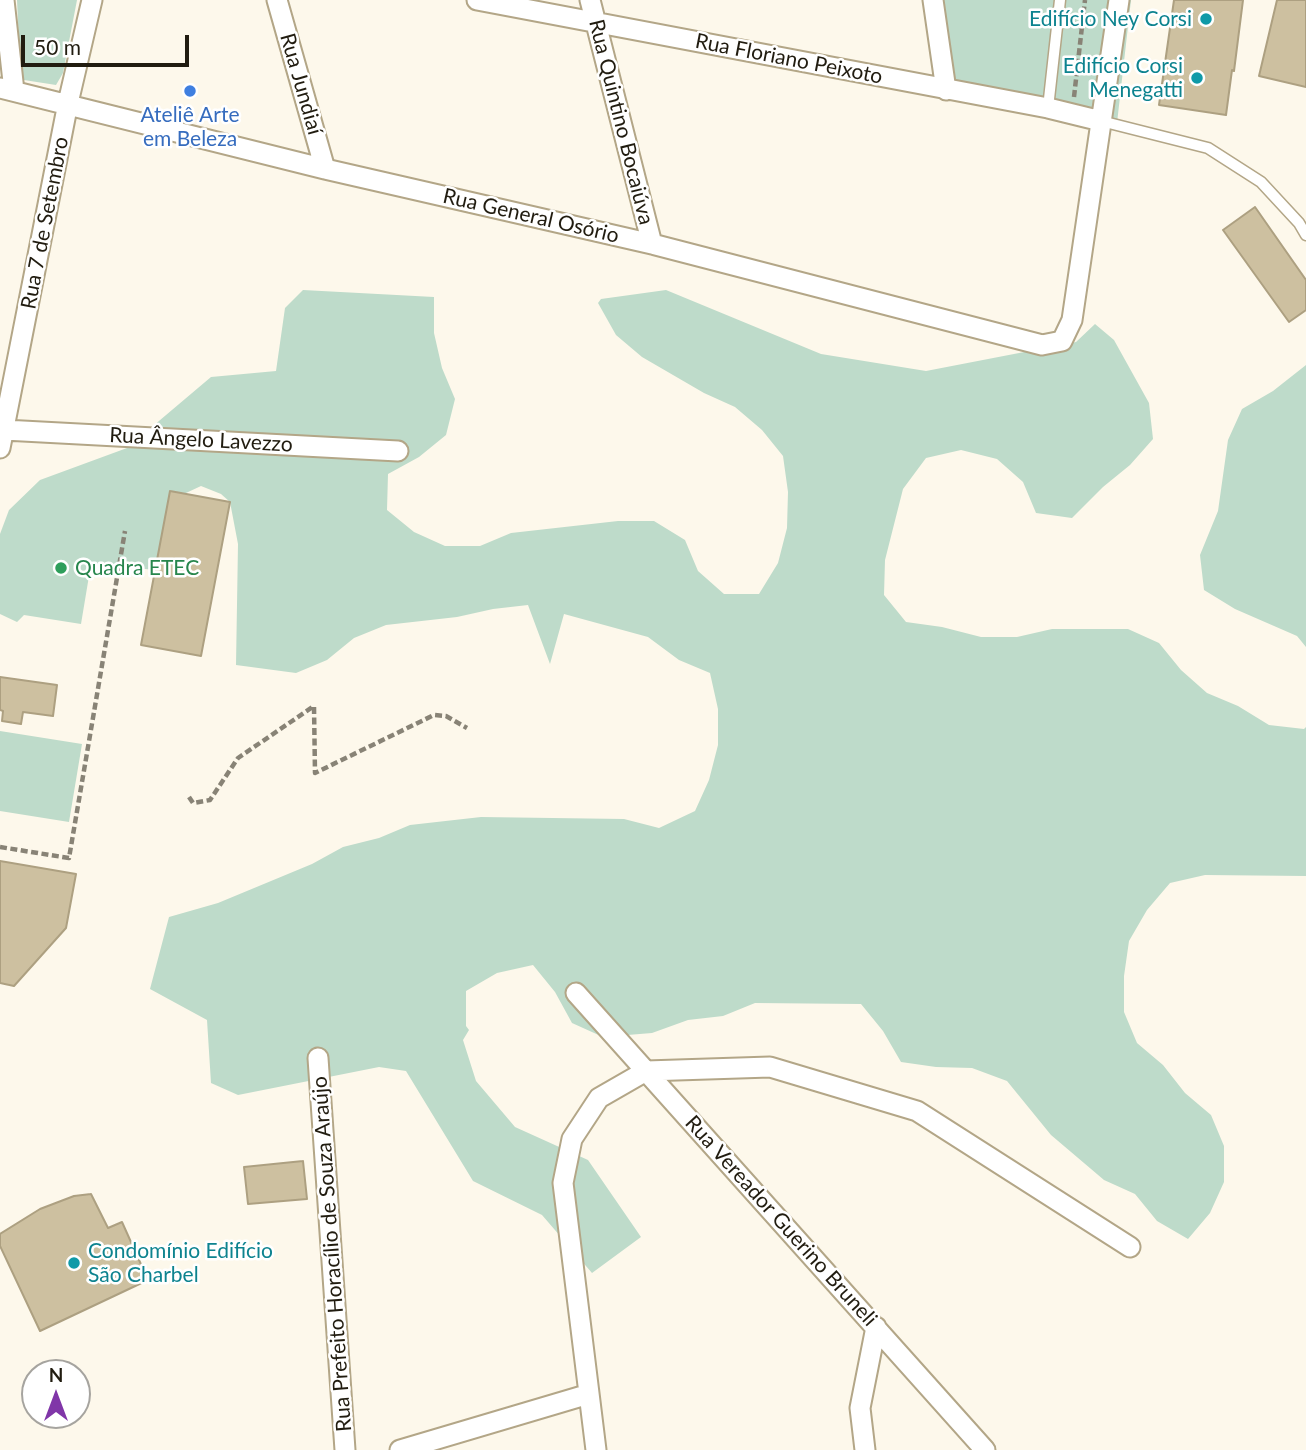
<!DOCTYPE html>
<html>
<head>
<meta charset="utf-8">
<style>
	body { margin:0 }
	#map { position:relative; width:1306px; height:1450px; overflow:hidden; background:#fdf8eb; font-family:Lato,sans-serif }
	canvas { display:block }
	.north { position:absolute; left:21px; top:1359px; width:70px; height:70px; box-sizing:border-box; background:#fff; border:2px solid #a6a49f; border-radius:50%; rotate:0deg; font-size:19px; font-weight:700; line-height:28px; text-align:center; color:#211c10 }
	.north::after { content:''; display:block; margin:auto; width:24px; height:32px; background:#8036a8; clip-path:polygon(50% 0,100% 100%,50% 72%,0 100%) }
	.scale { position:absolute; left:21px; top:35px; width:168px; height:32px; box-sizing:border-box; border:4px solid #211c10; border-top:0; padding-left:9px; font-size:21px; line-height:24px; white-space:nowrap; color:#211c10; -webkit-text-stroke:5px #fff; paint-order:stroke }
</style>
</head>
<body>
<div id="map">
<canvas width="1306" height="1450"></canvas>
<div class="north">N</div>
<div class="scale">50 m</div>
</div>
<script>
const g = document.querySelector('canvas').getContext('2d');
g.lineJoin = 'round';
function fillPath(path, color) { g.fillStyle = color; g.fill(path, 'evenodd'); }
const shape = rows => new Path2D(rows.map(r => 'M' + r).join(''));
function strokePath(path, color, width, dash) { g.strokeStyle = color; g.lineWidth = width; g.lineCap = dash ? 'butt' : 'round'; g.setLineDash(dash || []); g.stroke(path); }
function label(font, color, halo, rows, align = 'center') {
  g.font = font + ' Lato,sans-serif'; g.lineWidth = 5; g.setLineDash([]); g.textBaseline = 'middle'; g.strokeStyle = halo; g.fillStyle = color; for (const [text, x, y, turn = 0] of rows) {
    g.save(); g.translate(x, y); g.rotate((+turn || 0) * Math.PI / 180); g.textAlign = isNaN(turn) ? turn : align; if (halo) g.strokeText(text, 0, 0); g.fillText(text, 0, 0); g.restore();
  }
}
fillPath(shape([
	[17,0,77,0,63,73,56,85,24,80,20,68],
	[935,0,1131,0,1117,123,948,89],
	[303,290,434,297,434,333,442,368,455,399,446,435,419,457,388,474,387,510,414,532,445,546,480,546,511,533,618,521,654,521,685,540,698,571,724,594,759,594,778,563,787,528,788,492,783,456,762,430,735,407,704,393,642,357,616,335,598,303,601,299,666,290,821,354,926,371,1076,342,1095,324,1114,340,1149,403,1153,439,1130,465,1103,487,1072,518,1036,513,1023,482,997,459,961,450,926,458,903,489,885,560,884,595,906,622,942,627,981,637,1017,637,1052,629,1128,629,1159,643,1181,670,1207,693,1238,706,1269,725,1304,729,1306,727,1306,876,1205,875,1170,883,1147,910,1129,941,1124,976,1124,1012,1137,1043,1163,1065,1185,1093,1211,1115,1224,1146,1224,1182,1210,1213,1188,1239,1157,1221,1135,1194,1104,1180,1051,1135,1007,1081,972,1068,936,1067,901,1062,883,1031,861,1004,755,1003,723,1016,688,1020,652,1033,603,1037,572,1023,555,992,533,965,497,973,466,991,466,1026,469,1030,463,1040,476,1081,515,1127,588,1160,641,1237,592,1273,542,1215,473,1181,406,1071,379,1067,238,1095,211,1083,207,1020,150,989,169,917,218,903,312,864,343,847,379,838,410,825,481,817,624,819,659,828,695,811,709,780,718,745,718,709,710,673,679,660,648,637,564,614,550,664,528,605,493,609,457,617,386,625,354,638,327,660,296,673,236,665,238,544,230,502,221,494,201,486,186,493,172,552,156,570,91,564,81,624,24,615,17,622,0,614,0,534,9,510,40,480,127,448,211,377,276,371,285,308],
	[1306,365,1306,647,1297,636,1235,609,1204,590,1200,555,1218,511,1228,440,1242,409,1273,391],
	[0,731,82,744,69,822,0,811]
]), '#bedbca');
const building = shape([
	[1174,0,1243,0,1234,71,1232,70,1226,115,1159,105,1174,0],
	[1277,0,1306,0,1306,87,1259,76,1277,0],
	[1255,207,1306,280,1306,310,1289,322,1223,230,1255,207],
	[170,491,230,502,201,656,141,645,170,491],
	[0,677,57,685,53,716,23,712,21,724,2,721,3,711,0,710,0,677],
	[0,861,76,874,66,928,14,986,0,983,0,861],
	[303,1161,307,1199,248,1204,244,1167,303,1161],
	[91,1194,108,1228,122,1222,148,1280,40,1331,0,1246,0,1234,40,1209,74,1196,91,1194]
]);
fillPath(building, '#cdc0a0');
strokePath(building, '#ada081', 2);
const service = shape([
	[1048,108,1060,0],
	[1101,121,1208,148,1261,182,1299,223,1306,235]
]);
const minor = shape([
	[4,0,14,91],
	[277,0,325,169],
	[477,0,1048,108,1101,121],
	[590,0,652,244],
	[933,0,946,90],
	[0,88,325,169,652,244,1042,345,1062,341,1072,320,1119,0],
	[4,430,398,451],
	[0,448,68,103,92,0],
	[576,993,985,1450],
	[318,1058,345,1450],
	[400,1450,589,1394],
	[596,1450,563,1183,572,1139,599,1098,646,1071,770,1067,917,1111,1130,1247],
	[865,1450,860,1408,876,1327]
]);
strokePath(service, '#b3a687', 13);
strokePath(minor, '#b3a687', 23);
strokePath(shape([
	[1074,97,1085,0],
	[189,797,193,803,210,800,238,758,314,706,315,773,434,715,446,716,467,728],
	[0,847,69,858,125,531]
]), '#888376', 4.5, [7, 3.5]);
strokePath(service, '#fff', 10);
strokePath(minor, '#fff', 19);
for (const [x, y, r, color] of [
	[1206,19,7,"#0f9aa8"],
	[1197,78,7,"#0f9aa8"],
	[190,91,7,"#3f7fe0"],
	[61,568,7,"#2e9e5b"],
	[74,1263,7,"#0f9aa8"]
]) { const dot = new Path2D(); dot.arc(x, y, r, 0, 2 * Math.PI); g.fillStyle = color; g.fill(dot); strokePath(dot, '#fff', 2.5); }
label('21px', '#0d838f', '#fff', [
	["Edifício Ney Corsi",1192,19],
	["Edifício Corsi",1183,66],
	["Menegatti",1183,90],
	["Condomínio Edifício",88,1251,"left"],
	["São Charbel",88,1275,"left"]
], 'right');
label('21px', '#211c10', '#fff', [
	["Rua Floriano Peixoto",789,59,11],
	["Rua Jundiaí",301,84,74],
	["Rua Quintino Bocaiúva",621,122,76],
	["Rua General Osório",531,216,13],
	["Rua 7 de Setembro",45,223,-79],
	["Rua Ângelo Lavezzo",201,440,3],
	["Rua Vereador Guerino Bruneli",781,1221,48],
	["Rua Prefeito Horacílio de Souza Araújo",332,1254,-94]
]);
label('21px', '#366cbe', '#fff', [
	["Ateliê Arte",190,115],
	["em Beleza",190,139]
]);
label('21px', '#27864d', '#fff', [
	["Quadra ETEC",75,568]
], 'left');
</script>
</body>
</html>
